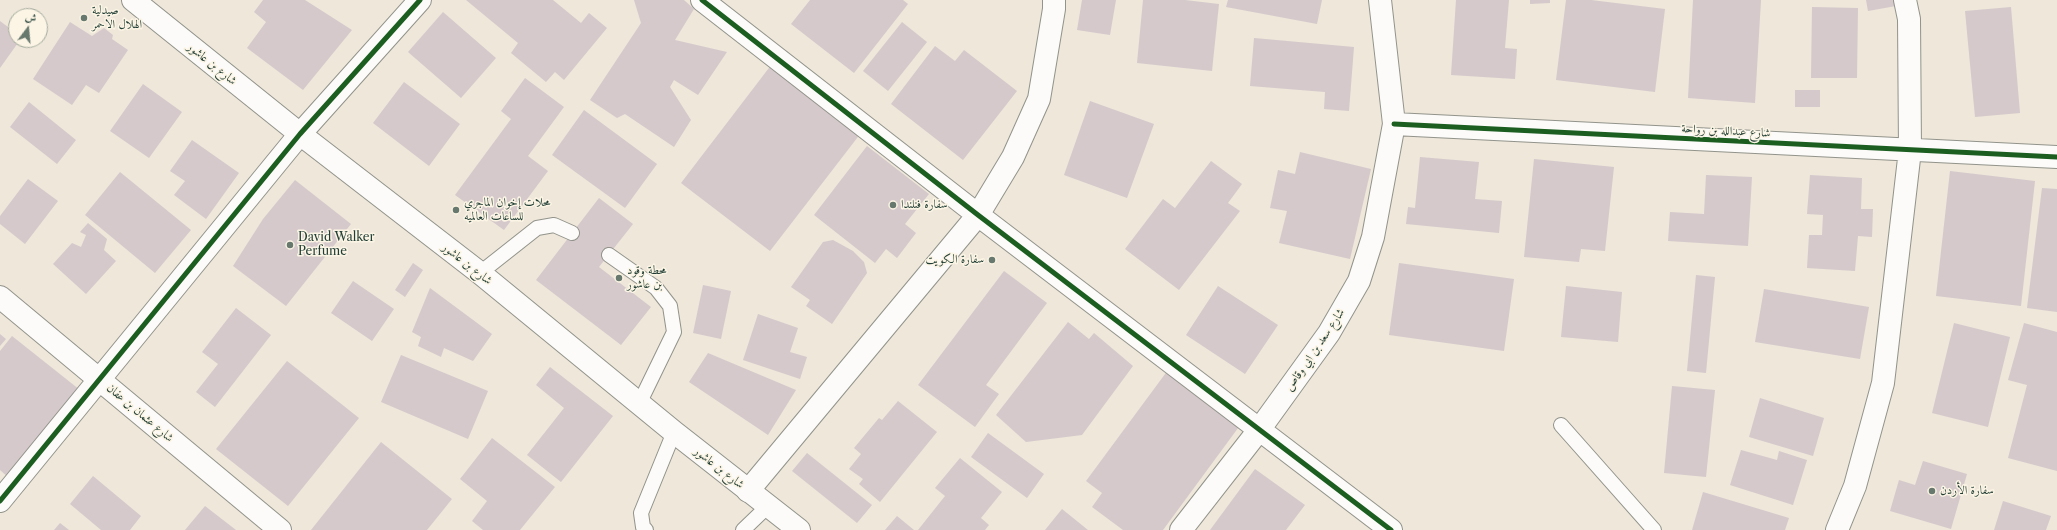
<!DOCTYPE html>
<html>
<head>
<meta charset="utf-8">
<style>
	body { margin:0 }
	#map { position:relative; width:2057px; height:530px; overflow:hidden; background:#eee7da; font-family:"Libre Caslon Text",Amiri,serif }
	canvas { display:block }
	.north { position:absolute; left:8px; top:8px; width:40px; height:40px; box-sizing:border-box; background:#fcf5e5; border:1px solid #a4ab9e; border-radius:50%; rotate:16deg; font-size:11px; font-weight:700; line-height:16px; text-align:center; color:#1f3d34 }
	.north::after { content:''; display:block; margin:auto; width:14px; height:18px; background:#67786e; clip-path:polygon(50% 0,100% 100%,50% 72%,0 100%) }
</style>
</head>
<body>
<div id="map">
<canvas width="2057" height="530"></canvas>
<div class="north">ش</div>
</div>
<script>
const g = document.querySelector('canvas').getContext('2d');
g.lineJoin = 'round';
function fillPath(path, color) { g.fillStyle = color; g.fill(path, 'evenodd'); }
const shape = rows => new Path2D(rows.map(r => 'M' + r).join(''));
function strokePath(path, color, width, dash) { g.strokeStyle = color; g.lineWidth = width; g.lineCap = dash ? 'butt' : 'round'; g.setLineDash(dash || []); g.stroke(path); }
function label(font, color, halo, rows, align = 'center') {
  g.font = font + ' "Libre Caslon Text",Amiri,serif'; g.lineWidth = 3; g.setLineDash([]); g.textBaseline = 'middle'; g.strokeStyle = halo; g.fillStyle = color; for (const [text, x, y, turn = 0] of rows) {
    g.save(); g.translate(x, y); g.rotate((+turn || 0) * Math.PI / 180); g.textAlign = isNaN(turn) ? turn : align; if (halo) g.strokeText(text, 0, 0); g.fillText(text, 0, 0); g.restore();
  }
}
fillPath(shape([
	[263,0,305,0,352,30,303,90,247,48,266,22,254,12],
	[466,0,553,0,581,23,589,13,607,28,564,80,555,72,546,82,511,53,518,43],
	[634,0,684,0,694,9,675,40,727,52,698,95,674,80,670,87,691,120,674,147,625,114,617,118,590,100,641,23],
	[810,0,903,0,908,4,854,73,791,24],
	[1082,0,1116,0,1110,35,1077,30],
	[1143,0,1185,0,1219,4,1212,71,1137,63],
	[1228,0,1322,0,1317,24,1226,7],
	[1456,0,1509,0,1505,48,1517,49,1515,79,1451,75],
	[1530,0,1550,0,1550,3,1530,4],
	[1566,0,1591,0,1665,9,1655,92,1556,80],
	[1693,0,1761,0,1755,103,1688,98],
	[1866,0,1895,0,1896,6,1868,11],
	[1812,7,1858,8,1857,78,1811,78],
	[2011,7,2020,113,1975,117,1965,11],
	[443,12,496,58,461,98,408,52],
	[0,21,16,33,16,40,20,40,0,68],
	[70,22,92,36,104,28,113,35,112,39,128,50,99,93,86,85,72,105,33,79],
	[902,22,927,42,888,91,863,71],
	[1254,38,1354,47,1349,111,1324,109,1325,92,1250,86],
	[935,46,955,61,964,50,1017,91,963,160,891,104],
	[775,60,864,129,770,251,681,183],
	[525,78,564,107,528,156,548,171,504,230,455,195,511,119,501,111],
	[404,82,460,124,429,166,373,123],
	[143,84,182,112,149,158,110,131],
	[1795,90,1820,90,1820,107,1795,107],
	[1090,101,1154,124,1127,198,1064,175],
	[29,102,76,140,57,164,10,127],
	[584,110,657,164,625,208,552,155],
	[192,140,239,173,206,219,174,195,185,181,170,171],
	[867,146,929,194,905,224,916,233,897,258,886,249,875,263,814,215],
	[1300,152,1371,169,1350,259,1279,243,1287,211,1270,208,1278,170,1295,174],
	[1420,157,1479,162,1475,199,1502,201,1499,233,1406,224,1408,207,1415,208],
	[1534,159,1614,167,1605,251,1581,249,1579,262,1524,257],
	[1211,161,1242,184,1228,203,1240,211,1179,290,1125,249,1163,199,1175,208],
	[1950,171,2035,181,2021,306,1936,296],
	[120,172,191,230,155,273,85,215],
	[1706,175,1752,177,1748,246,1668,241,1670,212,1704,214],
	[1810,175,1862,178,1861,209,1873,209,1872,237,1858,236,1855,271,1807,268,1809,235,1822,235,1823,215,1807,214],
	[28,179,58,201,25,244,0,224,0,216],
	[295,180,351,224,286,306,233,266,263,219],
	[2042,188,2057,189,2057,312,2027,308],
	[599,198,633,224,599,267,651,307,621,345,536,280],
	[88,223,107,239,104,250,116,261,86,294,53,264,72,243,81,247,86,235,80,232],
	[833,240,853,251,864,262,867,273,832,324,806,306,810,300,791,287,823,242],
	[413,263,423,270,405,297,395,290],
	[1399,263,1514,279,1504,351,1389,335],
	[1004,271,1047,303,986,385,999,394,975,427,918,385],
	[1696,275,1715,277,1706,373,1687,371],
	[353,281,394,309,372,341,331,313],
	[703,285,731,291,721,339,693,333],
	[1218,286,1278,325,1245,374,1186,335],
	[1566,286,1622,292,1618,342,1561,337],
	[430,288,492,334,473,361,444,348,441,357,418,346,421,337,412,332],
	[1764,289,1869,307,1860,359,1755,342],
	[236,308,271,335,215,407,196,392,218,364,202,352],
	[758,314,798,328,790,352,807,357,800,379,743,360],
	[1068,322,1089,339,1094,333,1133,366,1082,435,1026,442,996,415],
	[1954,323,2010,337,1988,427,1932,413],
	[2024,323,2057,332,2057,471,2008,458,2027,385,2008,380],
	[0,334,6,339,0,346],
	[12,336,80,390,9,478,0,470,0,351],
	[708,353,796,390,768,435,689,382],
	[401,355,488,391,468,439,381,402],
	[287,361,359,418,288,506,216,449],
	[550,367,613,416,561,482,527,455,564,408,536,385],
	[1168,370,1241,424,1163,530,1123,530,1092,507,1102,493,1086,481],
	[1672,386,1715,390,1706,477,1664,473],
	[1760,398,1824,418,1813,456,1749,437],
	[898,401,937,432,880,502,859,484,863,479,849,469,861,454,854,448,879,418,882,420],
	[988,433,1044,474,1027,498,971,457],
	[492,438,555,487,520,530,483,530,472,521,487,501,460,479],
	[381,442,452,499,427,530,311,530],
	[1741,450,1777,460,1779,451,1807,460,1793,505,1730,485],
	[807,453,872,505,857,523,792,471],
	[960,458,1002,492,981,518,989,525,985,530,918,530,945,496,935,488],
	[1923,461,1967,474,1951,529,1890,511,1899,480,1915,485],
	[1255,469,1305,505,1286,530,1210,530],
	[93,476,141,516,130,530,101,530,70,504],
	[1703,492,1789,518,1785,530,1692,530],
	[2003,501,2051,516,2046,530,1994,530],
	[205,506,236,530,185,530],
	[1062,509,1088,530,1045,530],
	[897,516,914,530,885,530],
	[60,523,69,530,54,530]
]), '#d5c9cb');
const lane = shape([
	[609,255,656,288,670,306,674,332,639,404],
	[480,273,537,228,554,225,572,233],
	[1561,425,1654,530],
	[646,530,643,527,641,513,674,432],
	[743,530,768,506]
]);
const street = shape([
	[702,0,978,215,1391,530],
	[1394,124,2057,157],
	[0,297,280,530],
	[748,491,978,215,1013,157,1039,99,1054,9,1054,0],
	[0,501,300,134,420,0],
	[1181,530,1259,430,1329,333,1359,281,1373,237,1394,124,1380,0],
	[1837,530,1855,486,1883,383,1910,150,1909,19,1905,0]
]);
const primary = shape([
	[133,0,300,134,480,273,674,432,799,530]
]);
strokePath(lane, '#92938b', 16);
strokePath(street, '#92938b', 24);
strokePath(primary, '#92938b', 24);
strokePath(lane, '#fcfbf9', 14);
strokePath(street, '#fcfbf9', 22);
strokePath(primary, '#fcfbf9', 22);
strokePath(shape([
	[702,0,978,215,1391,530],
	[1394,124,2057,157],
	[0,501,300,134,420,0]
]), '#1b5e20', 5);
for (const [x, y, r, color] of [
	[84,18,4,"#67786e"],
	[893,205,4,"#67786e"],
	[456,210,4,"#67786e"],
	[290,245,4,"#67786e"],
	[992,260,4,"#67786e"],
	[619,278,4,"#67786e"],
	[1932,491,4,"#67786e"]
]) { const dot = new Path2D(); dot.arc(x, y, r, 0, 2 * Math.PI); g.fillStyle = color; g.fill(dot); strokePath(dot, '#fcf5e5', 1.5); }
label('12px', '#1f3d34', '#fcf5e5', [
	["صيدلية",92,11],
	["الهلال الاحمر",92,25],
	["محلات إخوان الماجري",464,203],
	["للساعات العالميه",464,217],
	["سفارة فنلندا",901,205],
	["David Walker",298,238],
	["Perfume",298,252],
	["سفارة الكويت",984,260,"right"],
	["محطة وقود",627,271],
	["بن عاشور",627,285],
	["سفارة الأردن",1940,491]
], 'left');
label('12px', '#1f3d34', '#fcf5e5', [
	["شارع بن عاشور",212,64,39],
	["شارع عبدالله بن رواحة",1726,131,3],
	["شارع بن عاشور",467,264,38],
	["شارع سعد بن ابي وقاص",1315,350,-56],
	["شارع عثمان بن عفان",140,413,40],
	["شارع بن عاشور",719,468,38]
]);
</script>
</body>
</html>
